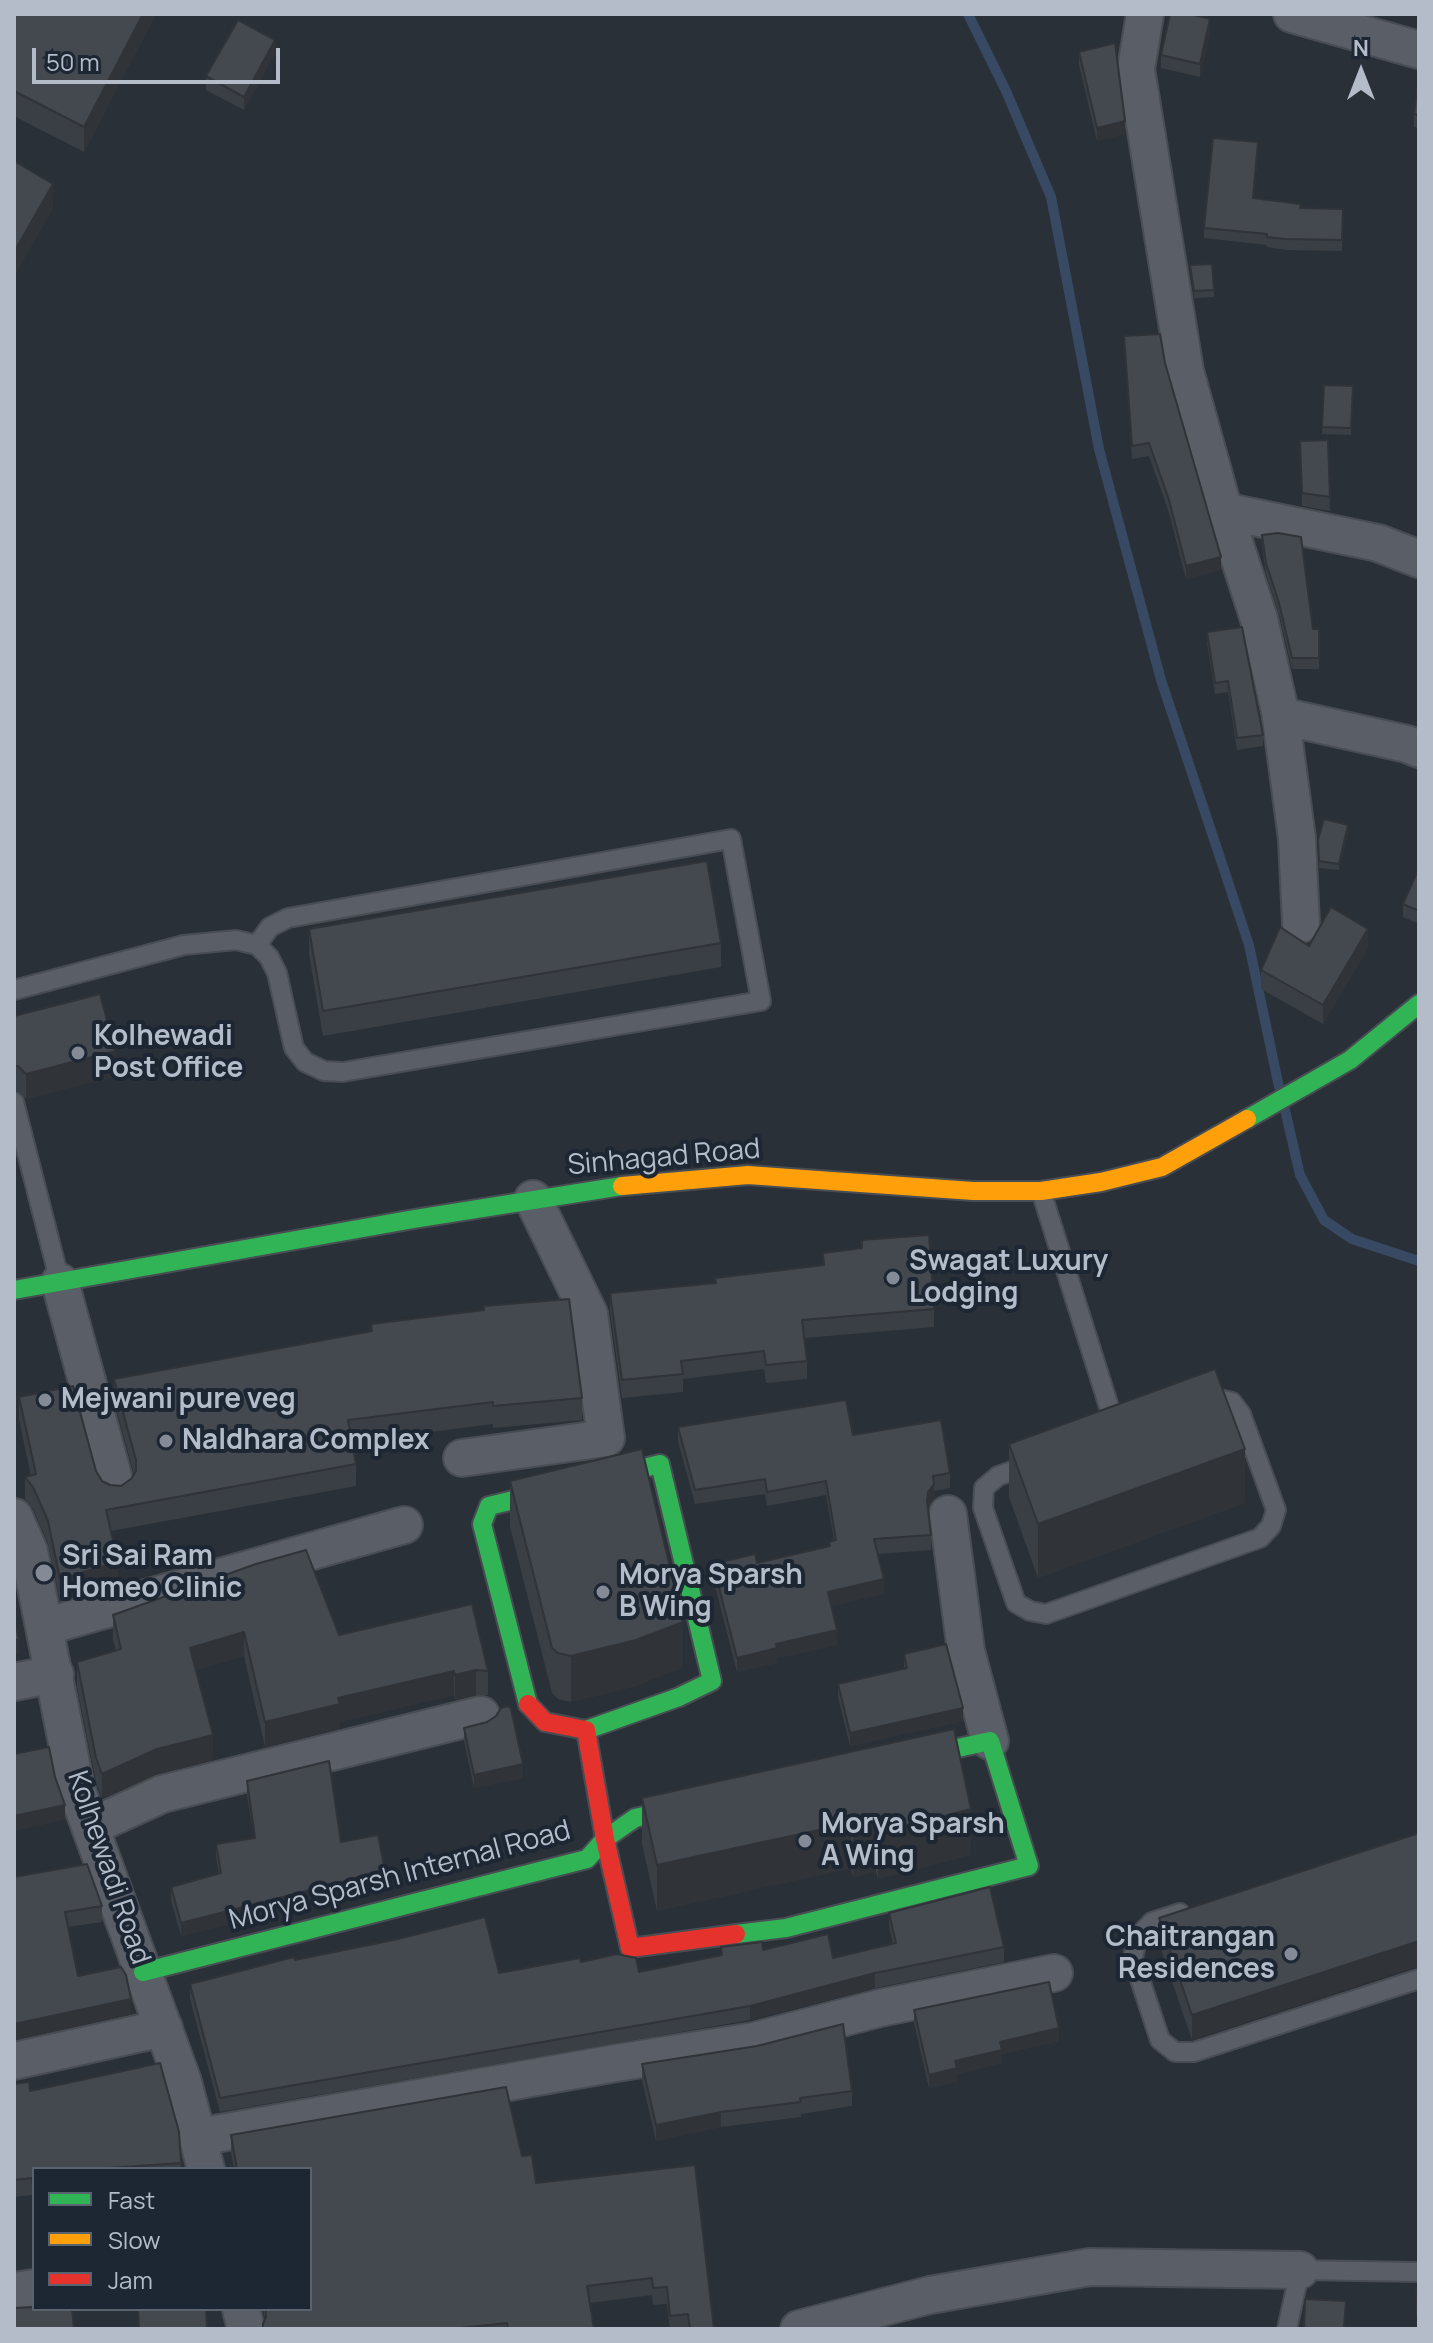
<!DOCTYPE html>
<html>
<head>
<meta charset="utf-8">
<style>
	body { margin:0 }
	#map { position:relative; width:1433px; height:2343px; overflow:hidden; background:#2a3038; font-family:Manrope,sans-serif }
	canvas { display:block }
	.frame { position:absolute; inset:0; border:16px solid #b4bcc9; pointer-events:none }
	.legend { position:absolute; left:32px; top:2167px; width:280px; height:144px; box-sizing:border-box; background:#1d2633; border:2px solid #59626f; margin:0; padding:10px 14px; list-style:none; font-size:24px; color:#b4bcc9 }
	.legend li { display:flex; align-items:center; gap:16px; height:40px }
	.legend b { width:40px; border:2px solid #59626f }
	.north { position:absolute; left:1321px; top:32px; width:80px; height:80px; -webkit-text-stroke:6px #1d2633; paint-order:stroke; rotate:0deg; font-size:22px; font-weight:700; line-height:32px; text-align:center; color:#b4bcc9 }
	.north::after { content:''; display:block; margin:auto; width:28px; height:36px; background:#b4bcc9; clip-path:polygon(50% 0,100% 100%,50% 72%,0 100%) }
	.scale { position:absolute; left:32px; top:48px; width:248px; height:36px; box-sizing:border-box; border:4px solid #b4bcc9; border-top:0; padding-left:10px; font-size:24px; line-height:28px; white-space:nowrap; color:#b4bcc9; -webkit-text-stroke:6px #1d2633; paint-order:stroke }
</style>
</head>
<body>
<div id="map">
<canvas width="1433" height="2343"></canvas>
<div class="frame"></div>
<ul class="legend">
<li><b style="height:10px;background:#30b455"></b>Fast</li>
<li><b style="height:10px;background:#ff9f0a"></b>Slow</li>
<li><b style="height:10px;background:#e5322d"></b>Jam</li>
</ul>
<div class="north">N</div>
<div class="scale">50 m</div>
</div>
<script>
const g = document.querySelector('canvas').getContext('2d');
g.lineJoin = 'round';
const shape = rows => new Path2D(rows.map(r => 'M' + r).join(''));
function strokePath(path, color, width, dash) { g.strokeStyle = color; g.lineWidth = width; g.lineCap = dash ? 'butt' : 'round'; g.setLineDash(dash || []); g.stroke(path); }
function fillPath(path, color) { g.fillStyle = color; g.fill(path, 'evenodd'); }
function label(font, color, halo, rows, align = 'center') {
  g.font = font + ' Manrope,sans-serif'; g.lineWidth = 8; g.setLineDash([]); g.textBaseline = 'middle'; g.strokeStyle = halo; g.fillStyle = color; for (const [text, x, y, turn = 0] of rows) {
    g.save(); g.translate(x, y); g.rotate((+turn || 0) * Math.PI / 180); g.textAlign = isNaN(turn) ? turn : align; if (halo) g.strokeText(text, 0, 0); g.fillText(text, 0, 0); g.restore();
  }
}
strokePath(shape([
	[968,14,1006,91,1051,197,1099,449,1161,680,1249,945,1279,1087],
	[1285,1110,1300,1175,1324,1220,1352,1239,1419,1261]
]), '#384963', 10);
const lane = shape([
	[14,990,184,945,236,940,257,945,269,957,277,973,294,1048,305,1062,324,1071,343,1072,761,1001,731,839,288,918,270,927,257,945],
	[14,1102,60,1282],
	[1041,1191,1116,1429],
	[1215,1398,1232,1402,1241,1414,1276,1510,1271,1526,1260,1538,1046,1614,1030,1611,1016,1603,983,1508,984,1488,998,1476,1215,1398],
	[1180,1913,1152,1922,1137,1938,1133,1958,1160,2040,1175,2052,1194,2052,1419,1979],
	[1287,2329,1300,2270,1419,2272]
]);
const street = shape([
	[1145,14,1136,69,1185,371,1224,511,1259,619,1281,716,1407,744,1419,749],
	[1292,14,1419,50],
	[1224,511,1378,543,1419,559],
	[1280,711,1297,839,1301,924],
	[60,1282,116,1487],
	[462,1458,606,1438,589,1314,533,1199],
	[948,1514,966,1651,990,1741],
	[14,1517,29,1551,76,1788,183,2082,206,2169],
	[44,1627,404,1525],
	[14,1682,55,1674],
	[90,1827,162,1794,481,1715],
	[14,2061,164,2028],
	[198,2137,616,2063,754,2041,880,2008,1054,1973],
	[14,2291,34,2288],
	[241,2309,246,2329],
	[799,2329,930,2295,1090,2267,1300,2270]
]);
const fast = shape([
	[1247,1119,1350,1060,1419,1004],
	[14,1290,414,1219,622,1186],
	[528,1704,482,1524,489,1506,660,1464,712,1681,679,1697,586,1730],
	[736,1934,786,1928,1029,1866,990,1741,898,1761],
	[143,1972,587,1859,605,1839,635,1818,701,1803]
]);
const slow = shape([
	[622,1186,748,1175,973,1191,1041,1191,1101,1182,1162,1167,1247,1119]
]);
const jam = shape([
	[528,1704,545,1722,586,1730,605,1839,630,1948,736,1934]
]);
strokePath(lane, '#484c53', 22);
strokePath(street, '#484c53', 40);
strokePath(fast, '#484c53', 22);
strokePath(slow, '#484c53', 22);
strokePath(jam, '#484c53', 22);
strokePath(lane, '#5a5e66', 18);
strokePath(street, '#5a5e66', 36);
strokePath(fast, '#30b455', 18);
strokePath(slow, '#ff9f0a', 18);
strokePath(jam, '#e5322d', 18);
fillPath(shape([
	[14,14,156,14,84,152,14,116],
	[1210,32,1200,77,1161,68,1161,55],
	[1079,52,1125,134,1097,141,1079,65],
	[275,53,244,110,206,90,206,76],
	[1419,76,1419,128,1414,127,1414,114],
	[1258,153,1254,198,1301,208,1343,209,1342,251,1285,250,1267,247,1267,245,1204,238,1204,228],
	[1190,265,1214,290,1214,297,1194,298],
	[1124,336,1221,570,1186,579,1169,513,1149,456,1132,459],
	[1324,385,1353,386,1351,435,1322,434],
	[1328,440,1330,511,1302,506,1300,441],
	[1262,535,1313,629,1319,629,1319,669,1292,669,1279,614,1266,574,1262,546],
	[1207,632,1263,735,1263,746,1237,750,1228,692,1215,694,1207,643],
	[1348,832,1339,870,1319,868,1318,840],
	[1419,868,1419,924,1403,917,1403,904],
	[309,929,721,943,721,967,323,1036,309,954],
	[1309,946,1368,948,1323,1024,1261,989,1261,970],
	[14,1016,115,1076,26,1099,18,1091,14,1091],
	[823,1253,934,1309,934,1327,805,1338,807,1361,807,1379,766,1383,764,1369,683,1379,683,1392,622,1398,610,1311,610,1293,715,1283,823,1265],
	[371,1324,582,1398,582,1420,493,1428,493,1424,352,1442,356,1464,356,1486,111,1531,118,1584,60,1601,48,1543,33,1509,25,1499,25,1477,31,1476,19,1419,19,1397,96,1471,102,1481,110,1485,121,1486,131,1479,134,1474,114,1401,114,1379,371,1331],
	[678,1427,853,1435,950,1473,950,1488,934,1491,934,1499,928,1507,931,1535,931,1550,878,1554,884,1594,831,1606,837,1645,777,1658,777,1663,737,1672,713,1578,713,1564,757,1563,829,1546,829,1542,834,1540,826,1495,767,1506,765,1494,695,1504,678,1441],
	[1009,1444,1245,1503,1038,1578,1009,1497],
	[510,1481,683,1667,636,1686,571,1702,558,1699,552,1693,510,1527],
	[113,1615,339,1635,488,1671,488,1695,476,1695,455,1700,454,1695,340,1722,340,1728,265,1747,244,1656,196,1670,213,1760,157,1774,102,1798,96,1782,77,1687,77,1662,116,1651,113,1640],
	[904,1654,963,1721,850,1746,838,1697,838,1684,904,1669],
	[464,1728,523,1778,474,1788,464,1741],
	[954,1729,971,1855,878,1879,876,1872,853,1877,851,1868,657,1911,642,1844,642,1798],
	[247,1781,341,1842,385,1885,181,1936,171,1900,171,1887,219,1874,216,1857,216,1844,254,1838,247,1795],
	[1419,1833,1192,2040,1159,1943,1159,1918],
	[14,1877,102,1906,102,1922,68,1927,78,1976,131,2014,14,2040],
	[889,1913,1004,1947,1004,1962,875,1988,750,2020,220,2112,190,1999,190,1984,295,1960,499,1973,581,1962,639,1972,721,1955,721,1947,763,1950,833,1958,893,1944,889,1927],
	[914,2010,1059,2041,1002,2054,1002,2063,957,2074,957,2082,929,2088,914,2023],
	[642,2064,852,2091,852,2106,801,2114,801,2117,721,2127,656,2141,642,2080],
	[14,2084,30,2091,179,2132,181,2169,34,2169,34,2209,32,2195,14,2197],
	[231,2135,522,2156,536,2183,695,2165,714,2329,670,2329,667,2304,653,2305,652,2295,590,2303,594,2329,263,2329,263,2324,265,2319,263,2309,310,2309,310,2169,234,2169,231,2152],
	[1416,2291,1419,2329,1418,2329,1416,2308]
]), '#3a3f45');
fillPath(shape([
	[143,14,156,14,84,152,84,127],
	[1210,19,1210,32,1200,77,1200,64],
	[275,40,275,53,244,110,244,97],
	[1125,121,1125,134,1097,141,1097,128],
	[1258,142,1258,153,1253,209,1253,198],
	[53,184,53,209,14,277,14,252],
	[1221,557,1221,570,1186,579,1186,566],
	[1348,825,1348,832,1339,870,1339,864],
	[1368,929,1368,948,1323,1024,1323,1005],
	[115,1051,115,1076,26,1099,26,1074],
	[1245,1449,1245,1503,1038,1578,1038,1524],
	[934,1484,934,1499,928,1507,927,1501,928,1492],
	[118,1562,118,1584,60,1601,60,1579],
	[884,1579,884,1594,828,1607,828,1592],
	[683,1622,683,1667,636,1686,571,1702,571,1656],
	[837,1630,837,1645,777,1658,777,1663,737,1672,737,1658,776,1644],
	[244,1632,244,1656,190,1672,190,1648],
	[19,1639,19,1654,14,1656,14,1641],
	[476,1670,476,1695,455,1700,455,1675],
	[454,1671,454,1695,340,1722,340,1728,265,1747,265,1722,338,1698],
	[963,1708,963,1721,850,1746,850,1733],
	[213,1735,213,1760,157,1774,102,1798,102,1774,157,1749],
	[523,1764,523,1778,474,1788,474,1775],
	[65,1805,65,1820,14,1831,14,1816],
	[971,1809,971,1855,878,1879,878,1833],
	[851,1823,851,1868,657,1911,657,1865],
	[876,1826,876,1872,853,1877,853,1831],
	[385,1871,385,1885,181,1936,181,1923],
	[1419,1941,1419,1966,1192,2040,1192,2015],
	[875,1973,875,1988,750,2020,750,2006],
	[131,1999,131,2014,14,2040,14,2024],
	[1059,2028,1059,2041,1002,2054,1002,2063,957,2074,957,2082,929,2088,929,2075,955,2061,1000,2042],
	[721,2112,721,2127,656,2141,656,2125]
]), '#303338');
const building = shape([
	[14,14,143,14,84,127,14,91,14,14],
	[1170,14,1189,14,1210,19,1200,64,1161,55,1170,14],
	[238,20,275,40,244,97,206,76,238,20],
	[1115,43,1125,121,1097,128,1079,52,1115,43],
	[1419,76,1419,115,1414,114,1419,76],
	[1213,138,1258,142,1253,198,1301,204,1300,208,1343,209,1342,240,1285,239,1267,237,1267,234,1204,228,1213,138],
	[14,161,53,184,14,252,14,161],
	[1212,264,1214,290,1194,291,1190,265,1212,264],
	[1160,334,1165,363,1221,557,1186,566,1169,500,1149,443,1132,446,1124,336,1160,334],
	[1324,385,1353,386,1351,428,1322,427,1324,385],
	[1328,440,1330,497,1302,493,1300,441,1328,440],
	[1278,533,1301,537,1313,629,1319,629,1319,658,1292,658,1279,603,1266,563,1262,535,1278,533],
	[1242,627,1263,735,1237,738,1228,681,1215,683,1207,632,1242,627],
	[1324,819,1348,825,1339,864,1319,861,1318,840,1324,819],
	[707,861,721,943,323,1011,309,929,707,861],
	[1419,868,1419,911,1403,904,1419,868],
	[1331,907,1368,929,1323,1005,1261,970,1280,927,1309,946,1331,907],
	[100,994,115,1051,26,1074,18,1066,14,1066,14,1016,100,994],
	[929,1235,934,1309,802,1320,807,1361,766,1365,764,1351,681,1361,683,1374,622,1380,610,1293,716,1283,715,1278,824,1265,823,1253,862,1248,862,1240,929,1235],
	[569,1299,582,1398,493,1406,493,1402,348,1420,356,1464,106,1510,118,1562,60,1579,48,1521,33,1487,25,1477,36,1474,19,1397,73,1386,96,1471,102,1481,110,1485,121,1486,131,1479,136,1471,136,1460,114,1379,372,1331,371,1324,484,1310,484,1306,569,1299],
	[1215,1369,1245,1449,1038,1524,1009,1444,1215,1369],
	[846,1400,853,1435,941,1420,950,1473,933,1476,934,1484,928,1492,927,1501,931,1535,874,1539,884,1579,828,1592,837,1630,776,1644,777,1648,737,1658,713,1564,755,1554,757,1563,830,1546,829,1542,836,1540,826,1481,767,1492,765,1479,695,1490,678,1427,846,1400],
	[642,1449,683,1622,636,1640,571,1656,558,1653,552,1648,510,1481,642,1449],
	[306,1550,339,1635,472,1604,488,1671,476,1670,455,1675,454,1671,338,1698,340,1704,265,1722,244,1632,190,1648,213,1735,157,1749,102,1774,96,1758,77,1662,121,1649,113,1615,256,1564,306,1550],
	[14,1619,19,1639,14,1641,14,1619],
	[946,1644,963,1708,850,1733,838,1684,907,1668,904,1654,946,1644],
	[508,1706,511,1709,523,1764,474,1775,464,1728,487,1722,496,1716,501,1708,508,1706],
	[954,1729,971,1809,878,1833,876,1826,853,1831,851,1823,657,1865,642,1798,954,1729],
	[49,1747,55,1777,65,1805,14,1816,14,1754,49,1747],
	[329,1761,341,1842,378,1835,385,1871,181,1923,171,1887,221,1873,216,1844,255,1838,247,1781,329,1761],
	[1419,1833,1419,1941,1192,2015,1159,1918,1419,1833],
	[87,1864,102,1906,65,1912,78,1976,121,1967,126,1975,131,1999,14,2024,14,1877,87,1864],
	[990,1887,1004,1947,875,1973,750,2006,220,2098,190,1984,294,1957,295,1960,398,1939,485,1917,499,1973,580,1958,581,1962,617,1954,636,1958,639,1972,722,1955,721,1947,762,1942,763,1950,828,1934,833,1958,896,1943,889,1913,990,1887],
	[1049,1982,1059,2028,1000,2042,1002,2050,955,2061,957,2068,929,2075,914,2010,1049,1982],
	[843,2024,852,2091,800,2098,801,2102,721,2112,656,2125,642,2064,757,2046,843,2024],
	[160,2063,179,2132,181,2163,95,2169,34,2169,34,2192,32,2178,14,2180,14,2084,29,2082,30,2091,160,2063],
	[506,2087,522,2156,532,2155,536,2183,695,2165,714,2329,690,2329,688,2314,670,2316,667,2287,653,2288,652,2278,587,2286,594,2329,508,2329,507,2323,451,2329,263,2329,263,2324,266,2317,266,2309,310,2309,310,2169,237,2169,231,2135,506,2087],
	[1419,2290,1419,2327,1416,2291,1419,2290],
	[1305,2299,1346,2301,1344,2327,1375,2329,1304,2329,1305,2299],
	[34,2307,34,2309,72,2309,74,2329,14,2329,14,2308,34,2307],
	[138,2309,206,2309,207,2329,139,2329,138,2309]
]);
fillPath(building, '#444950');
strokePath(building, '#303338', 2);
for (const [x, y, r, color] of [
	[78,1053,8,"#848b96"],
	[893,1278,8,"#848b96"],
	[45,1400,8,"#848b96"],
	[166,1441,8,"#848b96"],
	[44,1573,10,"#848b96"],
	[603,1592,8,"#848b96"],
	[805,1841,8,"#848b96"],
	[1291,1954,8,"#848b96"]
]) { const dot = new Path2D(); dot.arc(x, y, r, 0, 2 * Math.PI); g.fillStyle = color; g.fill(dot); strokePath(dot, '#1d2633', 3); }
label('bold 28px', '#b4bcc9', '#1d2633', [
	["Kolhewadi",94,1037],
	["Post Office",94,1069],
	["Swagat Luxury",909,1262],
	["Lodging",909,1294],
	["Mejwani pure veg",61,1400],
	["Naldhara Complex",182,1441],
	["Sri Sai Ram",62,1557],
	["Homeo Clinic",62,1589],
	["Morya Sparsh",619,1576],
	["B Wing",619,1608],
	["Morya Sparsh",821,1825],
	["A Wing",821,1857],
	["Chaitrangan",1275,1938,"right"],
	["Residences",1275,1970,"right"]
], 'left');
label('28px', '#b4bcc9', '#1d2633', [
	["Sinhagad Road",664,1158,-5],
	["Kolhewadi Road",108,1868,71],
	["Morya Sparsh Internal Road",400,1876,-15]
]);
</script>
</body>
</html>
